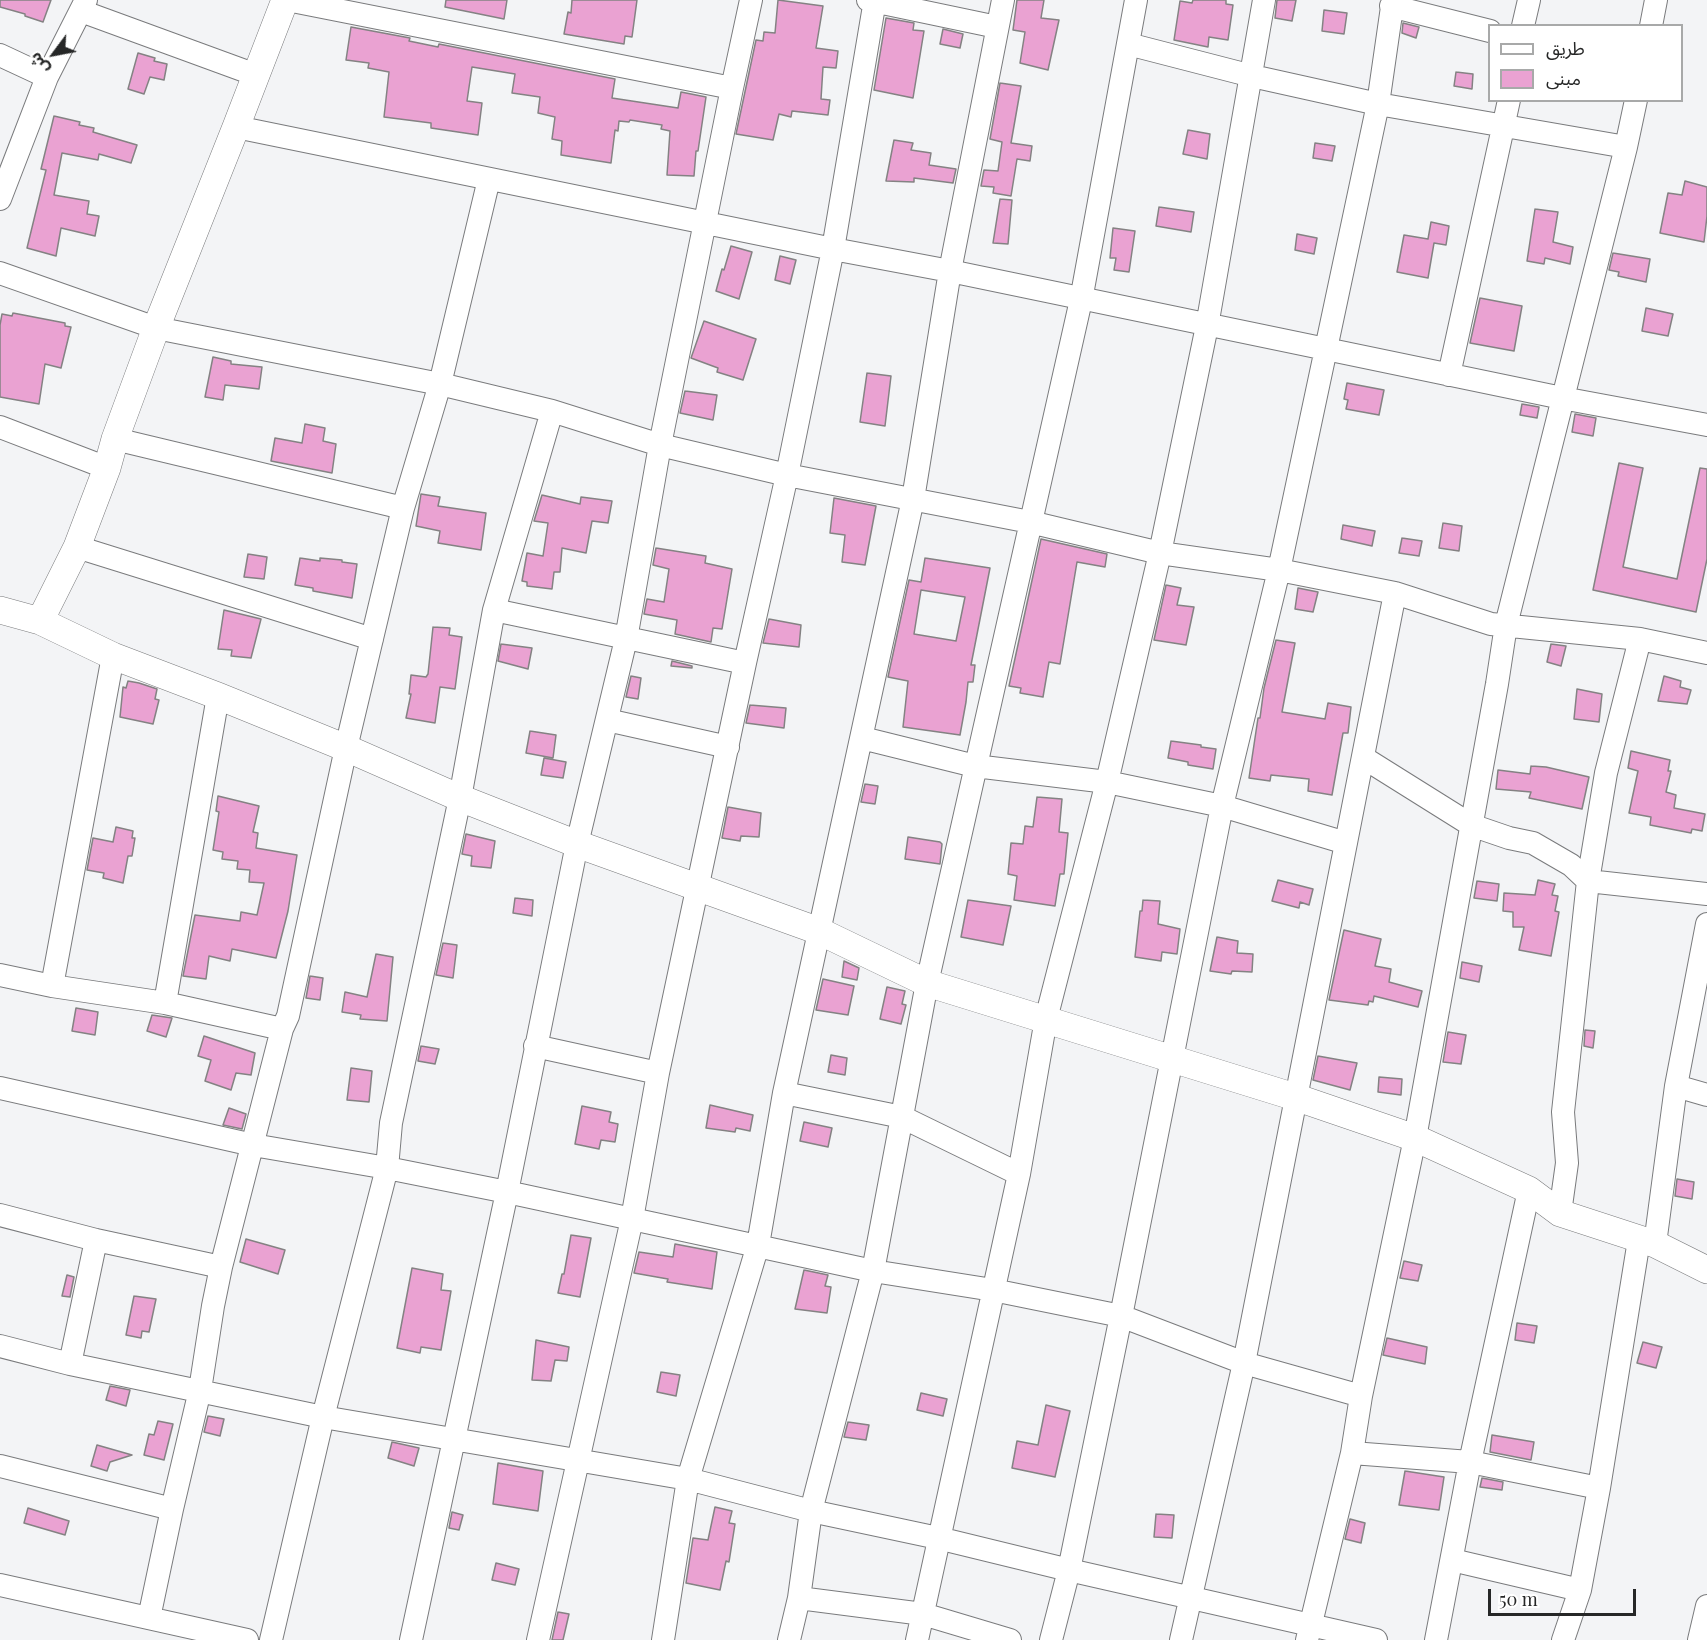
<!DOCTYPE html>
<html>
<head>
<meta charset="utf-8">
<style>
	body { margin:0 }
	#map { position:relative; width:1707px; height:1640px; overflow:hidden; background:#f3f4f6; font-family:"Playfair Display","Noto Sans Arabic",serif }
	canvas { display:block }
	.legend { position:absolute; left:1488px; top:24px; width:195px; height:78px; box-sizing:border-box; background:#fff; border:2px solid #a8a9a9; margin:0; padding:8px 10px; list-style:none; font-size:18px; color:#262727 }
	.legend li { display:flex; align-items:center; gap:12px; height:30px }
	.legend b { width:30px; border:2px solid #a8a9a9 }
	.north { position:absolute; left:24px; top:24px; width:60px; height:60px; -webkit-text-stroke:4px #fff; paint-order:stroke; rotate:238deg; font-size:16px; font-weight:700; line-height:24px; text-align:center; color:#262727 }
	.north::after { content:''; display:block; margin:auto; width:21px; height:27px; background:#262727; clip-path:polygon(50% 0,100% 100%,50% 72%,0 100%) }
	.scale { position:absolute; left:1488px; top:1589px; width:148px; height:27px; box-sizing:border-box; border:3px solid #262727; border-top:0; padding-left:8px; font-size:18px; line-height:21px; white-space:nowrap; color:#262727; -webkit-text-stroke:4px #fff; paint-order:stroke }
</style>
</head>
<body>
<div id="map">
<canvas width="1707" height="1640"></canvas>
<ul class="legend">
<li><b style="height:8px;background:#fff"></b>طريق</li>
<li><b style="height:16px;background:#eaa2d2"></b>مبنى</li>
</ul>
<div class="north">ش</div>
<div class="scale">50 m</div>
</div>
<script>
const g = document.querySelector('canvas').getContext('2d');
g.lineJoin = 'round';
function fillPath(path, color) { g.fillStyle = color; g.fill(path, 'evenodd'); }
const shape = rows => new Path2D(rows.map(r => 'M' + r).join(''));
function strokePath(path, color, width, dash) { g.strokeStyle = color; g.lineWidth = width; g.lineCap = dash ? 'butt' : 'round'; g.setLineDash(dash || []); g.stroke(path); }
const building = shape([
	[0,0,51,0,43,22,25,16,25,14,0,7,0,0],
	[446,0,507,0,504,19,445,7,446,0],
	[572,0,637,0,632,37,625,36,624,44,564,34,568,12,571,13,572,0],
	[778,0,823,6,816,48,838,51,836,68,823,67,821,99,830,100,828,115,792,111,791,117,779,114,773,140,736,134,756,40,763,41,764,32,775,33,778,0],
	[1017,0,1044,0,1041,18,1059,20,1048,70,1020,63,1025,32,1013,30,1017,0],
	[1193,0,1226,0,1226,4,1233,5,1228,40,1209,37,1208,47,1174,40,1180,1,1192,3,1193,0],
	[1277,0,1296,0,1292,21,1275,18,1277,0],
	[1324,10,1347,13,1344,34,1322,31,1324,10],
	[886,18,914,23,913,30,924,31,913,98,874,90,886,18],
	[1403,23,1419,27,1416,38,1402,33,1403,23],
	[351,27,410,38,409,41,438,47,439,44,615,79,612,98,678,108,681,92,706,97,698,151,696,151,694,176,667,175,670,131,661,129,662,125,630,120,629,122,619,121,618,131,615,130,611,163,561,155,562,141,552,139,555,117,538,113,540,97,512,93,515,74,472,67,467,101,482,103,478,135,431,128,431,123,384,117,389,72,368,68,369,63,346,60,351,27],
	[943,29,963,34,960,48,940,44,943,29],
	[138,53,155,58,154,61,167,64,164,80,150,77,144,94,128,89,138,53],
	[1456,72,1473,74,1472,89,1454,86,1456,72],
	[1000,83,1021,86,1011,143,1032,146,1030,161,1017,159,1011,196,993,193,994,187,981,186,984,170,998,171,1002,142,990,139,1000,83],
	[54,116,80,122,79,125,94,128,93,132,137,145,131,163,99,154,98,160,62,153,54,195,89,201,87,214,99,216,95,236,61,228,56,256,27,248,46,170,41,169,54,116],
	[1188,130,1210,134,1207,159,1183,154,1188,130],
	[894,140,913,143,911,150,931,153,929,165,956,169,953,183,914,178,914,182,886,181,894,140],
	[1315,143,1335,146,1332,161,1313,158,1315,143],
	[1685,181,1707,187,1707,216,1704,242,1660,233,1668,193,1682,195,1685,181],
	[1000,199,1012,200,1008,244,993,243,1000,199],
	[1159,207,1194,212,1191,232,1156,226,1159,207],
	[1535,209,1558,212,1553,242,1573,247,1570,264,1545,258,1544,264,1527,261,1535,209],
	[1431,222,1449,226,1446,245,1434,243,1428,278,1397,272,1404,235,1428,239,1431,222],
	[1113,228,1135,231,1129,272,1114,270,1116,258,1110,258,1113,228],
	[1297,234,1317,238,1314,254,1295,250,1297,234],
	[731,246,752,252,739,299,716,291,722,269,724,270,731,246],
	[1613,253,1650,259,1646,282,1618,276,1619,272,1609,270,1613,253],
	[780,256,796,260,790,284,775,280,780,256],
	[1480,298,1522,306,1514,351,1470,343,1480,298],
	[1646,308,1673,314,1668,336,1642,331,1646,308],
	[13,313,65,323,65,326,71,327,61,368,45,364,39,404,0,397,0,325,2,314,12,316,13,313],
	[704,321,756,339,743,380,717,372,718,368,691,358,704,321],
	[213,357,231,361,231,364,262,367,259,389,225,385,223,400,205,397,213,357],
	[867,373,891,376,885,426,860,422,867,373],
	[1347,383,1384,390,1379,415,1346,409,1348,400,1344,399,1347,383],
	[685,391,717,395,713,420,680,413,685,391],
	[1522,404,1539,407,1537,418,1520,415,1522,404],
	[1575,414,1596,418,1593,436,1572,432,1575,414],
	[305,424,325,428,323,441,336,444,332,473,271,461,275,438,302,443,305,424],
	[1619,463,1643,468,1623,567,1677,579,1700,468,1707,469,1707,559,1696,612,1593,590,1619,463],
	[421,494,440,497,438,506,486,513,481,550,438,543,440,531,416,526,421,494],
	[542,495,580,504,581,497,612,501,608,523,592,521,586,553,562,548,560,572,554,572,552,589,527,586,527,582,522,581,527,553,543,556,548,523,534,521,542,495],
	[834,498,876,506,865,565,842,562,845,535,830,533,834,498],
	[1443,523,1462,526,1459,551,1439,548,1443,523],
	[1343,525,1375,531,1372,546,1341,539,1343,525],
	[1402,538,1422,541,1419,556,1399,553,1402,538],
	[1041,539,1107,554,1105,567,1077,562,1060,664,1049,662,1043,697,1020,693,1021,688,1009,686,1041,539],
	[656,548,706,556,705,563,732,569,722,629,713,628,711,642,675,634,677,620,644,614,647,599,664,602,669,569,653,565,656,548],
	[248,554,267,557,264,579,244,577,248,554],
	[300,558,320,561,320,558,342,560,342,562,357,564,352,598,313,591,313,588,295,585,300,558],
	[925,558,990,568,971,665,975,665,973,682,968,682,966,702,960,735,903,727,908,681,888,677,909,580,921,582,925,558],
	[921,590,965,597,956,641,914,634,921,590],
	[1166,585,1181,588,1177,605,1194,607,1186,645,1154,640,1166,585],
	[1298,588,1318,592,1313,612,1295,609,1298,588],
	[224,610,261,619,251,658,231,656,232,650,218,649,224,610],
	[769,619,801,625,799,647,763,643,769,619],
	[433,627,450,628,449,635,462,637,455,689,440,687,435,723,406,718,411,694,409,694,411,675,426,677,428,674,433,627],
	[1276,640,1295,643,1282,712,1325,719,1328,703,1351,707,1348,733,1343,733,1332,795,1308,791,1309,779,1271,775,1270,781,1249,778,1258,718,1260,718,1264,688,1276,640],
	[501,644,532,648,528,669,498,661,501,644],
	[1551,644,1566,646,1561,666,1547,662,1551,644],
	[672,661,692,666,692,668,671,666,672,661],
	[631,676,641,678,638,699,626,697,631,676],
	[1664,676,1681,681,1680,687,1691,690,1687,704,1658,701,1664,676],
	[128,681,139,683,157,689,155,699,159,700,153,724,120,717,123,687,126,688,128,681],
	[1577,689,1602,694,1599,722,1574,719,1577,689],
	[750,705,786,708,784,728,746,723,750,705],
	[530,731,556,735,553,758,526,753,530,731],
	[1171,741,1201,745,1201,747,1216,749,1213,769,1188,765,1188,762,1168,758,1171,741],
	[1631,751,1670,760,1668,771,1671,771,1666,792,1676,795,1674,808,1705,814,1702,831,1692,829,1691,833,1650,825,1651,817,1629,813,1638,771,1628,768,1631,751],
	[544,758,566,762,563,778,541,775,544,758],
	[1531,766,1546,767,1589,777,1582,809,1529,798,1531,792,1496,789,1498,770,1530,774,1531,766],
	[865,784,878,786,875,804,861,802,865,784],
	[218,796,259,806,253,832,258,833,256,848,297,855,288,911,276,958,232,949,230,961,209,956,206,979,183,976,195,915,240,921,241,912,257,915,264,883,249,882,250,870,237,869,238,861,222,859,223,852,213,850,219,812,216,811,218,796],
	[1037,797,1062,799,1059,832,1068,833,1064,874,1060,874,1055,906,1014,900,1017,876,1008,874,1011,843,1023,844,1025,826,1033,827,1037,797],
	[728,807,761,813,759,837,741,836,740,841,722,838,728,807],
	[116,827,133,831,132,838,135,838,132,856,128,856,123,883,103,878,104,873,87,870,93,838,113,842,116,827],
	[466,834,495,841,491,868,471,866,472,856,462,854,466,834],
	[908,837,940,842,942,844,940,864,905,859,908,837],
	[1278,880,1313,889,1309,905,1300,902,1299,908,1272,901,1278,880],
	[1538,880,1555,884,1552,895,1558,896,1555,911,1559,912,1551,956,1519,950,1524,927,1513,927,1513,912,1503,911,1504,893,1535,895,1538,880],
	[1477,881,1499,884,1497,901,1474,898,1477,881],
	[515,898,533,900,532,916,513,913,515,898],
	[968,900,1011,906,1003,945,961,937,968,900],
	[1143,900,1160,901,1158,924,1180,929,1177,954,1162,952,1161,961,1135,957,1140,911,1142,911,1143,900],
	[1344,930,1381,939,1375,966,1391,969,1389,982,1422,991,1418,1007,1374,996,1373,1002,1369,1001,1368,1005,1329,1000,1344,930],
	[1217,937,1238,941,1237,953,1253,954,1252,972,1232,971,1231,974,1210,971,1217,937],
	[443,943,457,945,453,978,436,975,443,943],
	[376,954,393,957,387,1021,360,1019,361,1015,342,1012,345,992,367,997,376,954],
	[844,961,859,968,857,980,842,977,844,961],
	[1462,962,1482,966,1479,982,1460,978,1462,962],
	[310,976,323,978,320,1000,306,998,310,976],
	[823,979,854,986,848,1015,816,1010,823,979],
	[887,987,905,991,902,1004,906,1005,901,1024,880,1019,887,987],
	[76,1008,98,1012,95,1035,72,1031,76,1008],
	[152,1015,172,1018,166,1037,147,1031,152,1015],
	[1585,1030,1595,1031,1593,1048,1584,1046,1585,1030],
	[1448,1032,1466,1035,1461,1064,1443,1062,1448,1032],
	[204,1036,255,1053,251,1075,236,1073,231,1090,205,1081,211,1060,198,1056,204,1036],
	[421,1046,439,1049,435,1064,418,1061,421,1046],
	[831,1055,847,1058,845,1075,828,1072,831,1055],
	[1318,1056,1357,1063,1350,1090,1313,1080,1318,1056],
	[351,1068,372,1071,369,1102,347,1100,351,1068],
	[1379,1077,1402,1079,1401,1095,1378,1092,1379,1077],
	[710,1105,753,1115,750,1131,736,1128,735,1132,706,1128,710,1105],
	[582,1106,611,1112,609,1122,618,1124,615,1142,601,1140,599,1149,575,1144,582,1106],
	[229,1108,246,1114,242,1129,223,1125,229,1108],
	[804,1122,832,1128,828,1147,800,1141,804,1122],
	[1677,1179,1694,1182,1692,1199,1675,1196,1677,1179],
	[571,1235,591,1238,580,1297,558,1293,562,1274,564,1274,571,1235],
	[246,1239,285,1250,278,1274,240,1262,246,1239],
	[675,1244,717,1252,712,1289,667,1282,668,1279,634,1273,639,1252,673,1257,675,1244],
	[1404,1261,1422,1265,1418,1281,1400,1278,1404,1261],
	[412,1268,443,1274,441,1290,451,1291,441,1350,421,1347,420,1353,397,1348,412,1268],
	[804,1270,828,1275,825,1286,831,1287,827,1313,795,1309,804,1270],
	[67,1275,74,1277,70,1297,62,1296,67,1275],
	[134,1296,156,1299,149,1332,142,1331,141,1338,126,1335,134,1296],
	[1517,1323,1537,1326,1534,1343,1515,1340,1517,1323],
	[1387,1338,1427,1347,1425,1364,1383,1355,1387,1338],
	[536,1340,569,1347,567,1361,555,1360,551,1381,532,1380,536,1340],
	[1643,1342,1662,1347,1656,1368,1637,1363,1643,1342],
	[661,1372,680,1375,676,1396,657,1392,661,1372],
	[110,1386,130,1390,126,1406,106,1400,110,1386],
	[921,1393,947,1399,943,1416,917,1410,921,1393],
	[1046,1405,1070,1411,1055,1477,1012,1468,1017,1441,1038,1445,1046,1405],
	[208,1416,224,1419,220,1436,204,1432,208,1416],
	[158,1421,173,1424,164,1460,144,1455,149,1434,154,1435,158,1421],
	[848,1422,869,1425,866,1440,844,1437,848,1422],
	[1492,1435,1534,1442,1531,1460,1490,1452,1492,1435],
	[392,1442,419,1448,414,1466,388,1458,392,1442],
	[97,1445,132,1455,110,1462,107,1471,91,1466,97,1445],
	[498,1463,543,1471,538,1511,493,1504,498,1463],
	[1405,1471,1444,1477,1439,1510,1399,1505,1405,1471],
	[1482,1478,1503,1482,1502,1490,1480,1487,1482,1478],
	[715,1507,732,1511,729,1523,735,1524,729,1562,726,1561,720,1590,686,1583,693,1538,708,1540,715,1507],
	[28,1508,69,1521,65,1535,24,1523,28,1508],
	[452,1512,463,1515,459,1530,449,1528,452,1512],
	[1156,1514,1174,1515,1172,1538,1154,1537,1156,1514],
	[1350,1519,1365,1523,1361,1543,1345,1539,1350,1519],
	[496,1563,519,1569,515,1585,492,1580,496,1563],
	[558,1612,569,1614,563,1640,552,1640,558,1612]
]);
fillPath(building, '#eaa2d2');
strokePath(building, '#848283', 1.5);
const minor = shape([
	[287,0,732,88],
	[868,0,997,27],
	[1391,6,1490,31],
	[81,11,256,75],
	[1523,26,1529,0],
	[1651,26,1656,0],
	[1128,44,1252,76,1378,104,1626,147],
	[0,55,47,77],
	[236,127,833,249,950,271,1562,398,1707,425],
	[0,199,47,77,86,0],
	[0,273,156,328,440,384,552,411,660,445,787,475,1030,522,1160,553,1279,570,1395,593,1491,624,1640,639,1707,653],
	[1449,375,1509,100],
	[0,427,107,468],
	[115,439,403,508],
	[77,547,372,639],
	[494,610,745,663],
	[607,720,728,747],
	[862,738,975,766,1107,782,1222,806,1346,843],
	[1364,758,1471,825,1509,838,1533,843,1571,865,1588,881,1707,894],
	[0,975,52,986,165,1003,282,1029],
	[52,986,113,656],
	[165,1003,218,696],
	[535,1046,658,1073],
	[1676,1086,1707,1095],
	[0,1088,253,1145,387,1168,507,1192,873,1271,993,1290,1121,1316,1244,1363,1361,1396],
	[784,1093,902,1117,1019,1174],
	[1560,1213,1567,1163,1563,1112,1588,881,1606,773,1640,639],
	[0,1215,96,1240,221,1267],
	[1655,1244,1676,1086,1707,924],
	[0,1346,70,1364,323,1417,688,1479,811,1511,938,1538,1069,1570,1376,1640],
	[70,1364,96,1240],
	[1352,1453,1470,1462,1599,1488],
	[0,1466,172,1509],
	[1452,1560,1580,1590],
	[0,1585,247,1640],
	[799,1598,923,1614,1010,1640],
	[149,1618,172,1509,200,1390,213,1306,221,1267,282,1029,288,1016,346,748,403,508,440,384,489,179],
	[271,1640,323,1417,387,1168,391,1123,460,798,494,610,552,411],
	[411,1640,507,1192,577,844,626,639,660,445,732,88,751,0],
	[538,1640,632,1219,658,1073,745,663,787,475,833,249,875,0],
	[663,1640,688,1479,758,1245,784,1093,913,499,950,271,1003,0],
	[789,1640,799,1598,811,1511,873,1271,927,983,1081,300,1136,0],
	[917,1640,1019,1174,1046,1019,1107,782,1160,553,1207,326,1264,0],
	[1051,1640,1069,1570,1121,1316,1222,806,1279,570,1378,104,1393,0],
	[1181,1640,1244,1363,1395,593],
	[1307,1640,1352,1453,1361,1396,1415,1138,1497,684,1506,625,1626,147,1636,100],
	[1436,1640,1470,1462,1529,1190],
	[1563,1640,1580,1590,1599,1488,1639,1240],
	[1699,1640,1707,1606]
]);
const tertiary = shape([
	[0,610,40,621,113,656,218,696,346,748,460,798,577,844,819,931,927,983,1295,1097,1415,1138,1529,1190,1560,1213,1655,1244,1707,1270],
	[40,621,77,547,107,468,115,439,156,328,236,127,285,0]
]);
strokePath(minor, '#7a7b7d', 24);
strokePath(tertiary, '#7a7b7d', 28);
strokePath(minor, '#fff', 22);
strokePath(tertiary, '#fff', 27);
</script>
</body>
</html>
